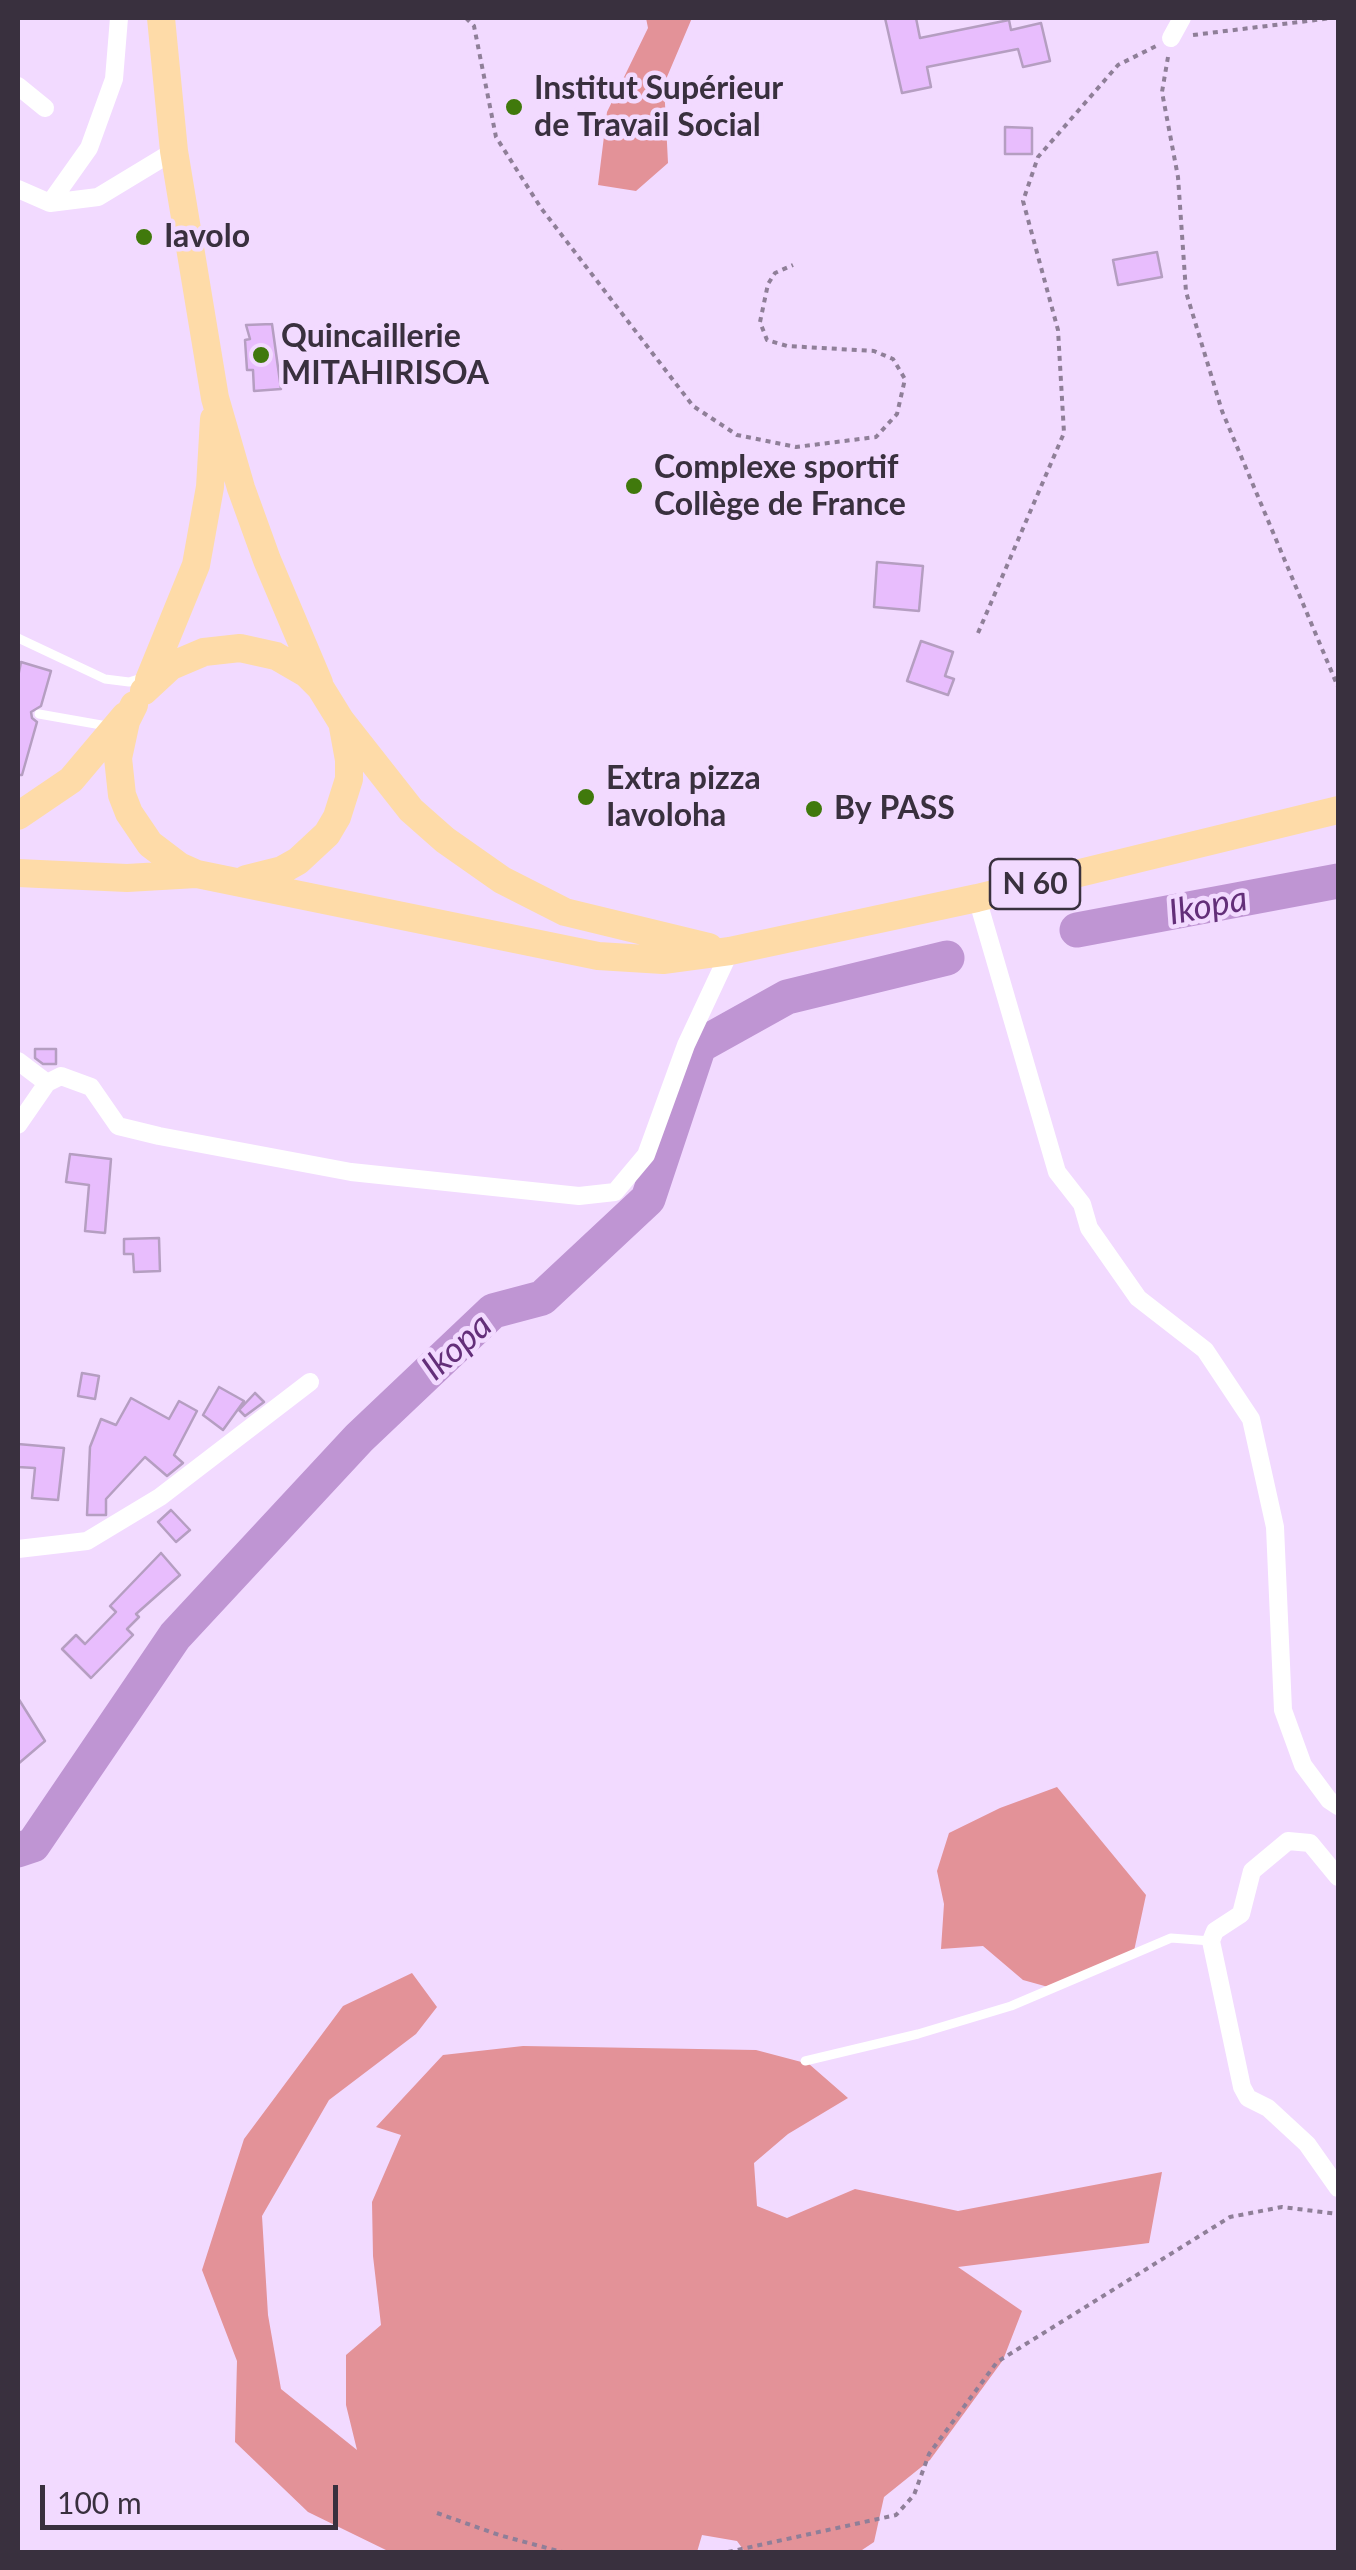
<!DOCTYPE html>
<html>
<head>
<meta charset="utf-8">
<style>
	body { margin:0 }
	#map { position:relative; width:1356px; height:2570px; overflow:hidden; background:#f2daff; font-family:Lato,sans-serif }
	canvas { display:block }
	.frame { position:absolute; inset:0; border:20px solid #39303e; pointer-events:none }
	.scale { position:absolute; left:40px; top:2485px; width:298px; height:45px; box-sizing:border-box; border:5px solid #39303e; border-top:0; padding-left:12px; font-size:30px; line-height:35px; white-space:nowrap; color:#39303e; -webkit-text-stroke:8px #f2daff; paint-order:stroke }
</style>
</head>
<body>
<div id="map">
<canvas width="1356" height="2570"></canvas>
<div class="frame"></div>
<div class="scale">100 m</div>
</div>
<script>
const g = document.querySelector('canvas').getContext('2d');
g.lineJoin = 'round';
function fillPath(path, color) { g.fillStyle = color; g.fill(path, 'evenodd'); }
const shape = rows => new Path2D(rows.map(r => 'M' + r).join(''));
function strokePath(path, color, width, dash) { g.strokeStyle = color; g.lineWidth = width; g.lineCap = dash ? 'butt' : 'round'; g.setLineDash(dash || []); g.stroke(path); }
function label(font, color, halo, rows, align = 'center') {
  g.font = font + ' Lato,sans-serif'; g.lineWidth = 9; g.setLineDash([]); g.textBaseline = 'middle'; g.strokeStyle = halo; g.fillStyle = color; for (const [text, x, y, turn = 0] of rows) {
    g.save(); g.translate(x, y); g.rotate((+turn || 0) * Math.PI / 180); g.textAlign = isNaN(turn) ? turn : align; if (halo) g.strokeText(text, 0, 0); g.fillText(text, 0, 0); g.restore();
  }
}
fillPath(shape([
	[646,18,692,18,664,84,668,163,636,191,598,185,607,112,648,28],
	[1057,1787,1146,1895,1134,1951,1059,1990,1023,1980,983,1946,941,1949,944,1904,937,1871,949,1833,1000,1808],
	[412,1973,437,2007,416,2034,329,2100,262,2216,268,2315,281,2389,357,2450,346,2405,346,2355,381,2325,373,2256,372,2202,401,2135,376,2127,443,2055,523,2046,756,2050,809,2064,848,2098,788,2134,754,2163,757,2206,787,2218,855,2189,958,2211,1162,2172,1149,2243,958,2267,1022,2311,1003,2360,930,2460,884,2497,874,2542,859,2552,745,2552,737,2541,702,2535,697,2552,390,2552,308,2512,235,2442,237,2361,202,2270,244,2139,343,2006]
]), '#e39298');
strokePath(shape([
	[1077,930,1338,881],
	[18,1850,33,1845,175,1636,359,1438,493,1311,542,1298,648,1199,699,1046,787,997,947,958]
]), '#bf95d3', 35);
const building = shape([
	[885,18,916,18,920,38,1009,20,1011,30,1041,23,1050,61,1023,67,1018,49,927,67,931,87,902,93,885,18],
	[1005,127,1032,128,1032,154,1005,154,1005,127],
	[1157,252,1162,277,1118,285,1113,260,1157,252],
	[272,324,281,389,254,391,253,370,247,370,245,340,250,339,246,325,272,324],
	[877,562,923,566,919,611,874,607,877,562],
	[921,641,953,652,945,676,954,679,948,695,907,681,921,641],
	[21,662,51,671,41,706,31,712,32,718,37,722,22,775,18,775,18,677,21,662],
	[35,1049,56,1049,56,1064,43,1064,35,1058,35,1049],
	[70,1154,111,1159,105,1233,85,1231,89,1185,66,1182,70,1154],
	[159,1238,160,1271,134,1272,133,1254,124,1254,124,1239,159,1238],
	[82,1373,99,1376,95,1399,78,1396,82,1373],
	[219,1387,244,1401,223,1430,203,1415,219,1387],
	[255,1393,264,1402,245,1416,239,1410,255,1393],
	[131,1398,169,1419,179,1401,197,1411,174,1455,183,1463,167,1476,145,1457,106,1499,106,1515,87,1515,90,1447,101,1419,116,1425,131,1398],
	[18,1444,64,1448,58,1500,32,1498,35,1468,18,1467,18,1444],
	[171,1510,190,1530,176,1542,158,1522,171,1510],
	[161,1553,180,1575,136,1614,139,1617,127,1629,133,1635,91,1678,62,1649,76,1635,85,1644,116,1612,110,1606,161,1553],
	[18,1698,45,1741,18,1764,18,1698]
]);
fillPath(building, '#e8bdfd');
strokePath(building, '#b59ec1', 2.5);
strokePath(shape([
	[466,18,474,26,496,137,541,208,693,406,737,435,796,447,876,437,897,414,905,379,893,359,874,351,787,346,767,340,760,322,768,284,775,273,793,265],
	[1193,35,1332,18],
	[1168,57,1162,92,1178,177,1186,292,1222,411,1338,687],
	[978,633,1064,433,1058,330,1023,201,1038,157,1118,65,1156,46],
	[437,2513,499,2535,562,2552],
	[728,2552,896,2515,914,2495,929,2454,997,2362,1230,2217,1282,2207,1338,2214]
]), '#8f7f98', 4, [5, 5]);
strokePath(shape([
	[18,638,105,679,129,682,145,677],
	[39,714,107,726],
	[805,2061,918,2034,1011,2006,1171,1938,1211,1941]
]), '#fff', 9);
strokePath(shape([
	[1171,38,1182,18],
	[18,86,45,108],
	[18,189,50,203,98,197,174,151],
	[50,203,89,148,114,79,119,18],
	[977,898,1057,1172,1082,1204,1089,1228,1138,1298,1205,1350,1251,1419,1275,1527,1283,1710,1303,1765,1329,1800,1338,1806],
	[18,1061,47,1083,18,1125],
	[47,1083,61,1076,91,1087,118,1126,159,1136,351,1172,579,1196,615,1192,646,1155,686,1045,730,951],
	[18,1549,87,1541,160,1497,310,1382],
	[1338,1877,1310,1843,1288,1841,1252,1871,1241,1914,1215,1931,1211,1941,1242,2087,1248,2098,1268,2108,1307,2144,1338,2188]
]), '#fff', 18);
strokePath(shape([
	[161,18,174,151,215,398,241,488,267,560,319,683],
	[149,680,196,565,210,487,214,419],
	[144,691,171,666,204,652,240,648,276,656,307,674,320,687,341,721,411,810,445,840,502,880,565,912,709,947],
	[134,705,126,721,118,758,122,795,129,813,150,844,179,866,197,874,598,956,663,960,730,951,977,898,1338,810],
	[18,816,71,780,125,716],
	[18,873,127,878,196,874],
	[246,879,282,870,298,861,327,834,337,817,349,779,349,760,343,727]
]), '#fedba8', 28);
for (const [x, y, r, color] of [
	[514,107,10,"#40790c"],
	[144,237,10,"#40790c"],
	[261,355,10,"#40790c"],
	[634,486,10,"#40790c"],
	[586,797,10,"#40790c"],
	[814,809,10,"#40790c"]
]) { const dot = new Path2D(); dot.arc(x, y, r, 0, 2 * Math.PI); g.fillStyle = color; g.fill(dot); strokePath(dot, '#f2daff', 4); }
for (const [x, y, w] of [
	[1035,884,90]
]) { const box = new Path2D(); box.roundRect(x - w / 2, y - 25, w, 50, 8); g.fillStyle = '#f2daff'; g.fill(box); strokePath(box, '#39303e', 2.5); }
label('bold 30px', '#39303e', null, [
	["N 60",1035,884]
]);
label('bold 32px', '#39303e', '#f2daff', [
	["Institut Supérieur",534,89],
	["de Travail Social",534,126],
	["Iavolo",164,237],
	["Quincaillerie",281,337],
	["MITAHIRISOA",281,374],
	["Complexe sportif",654,468],
	["Collège de France",654,505],
	["Extra pizza",606,779],
	["Iavoloha",606,816],
	["By PASS",834,809]
], 'left');
label('italic 35px', '#632f79', '#f2daff', [
	["Ikopa",1208,906,-11],
	["Ikopa",457,1347,-42]
]);
</script>
</body>
</html>
